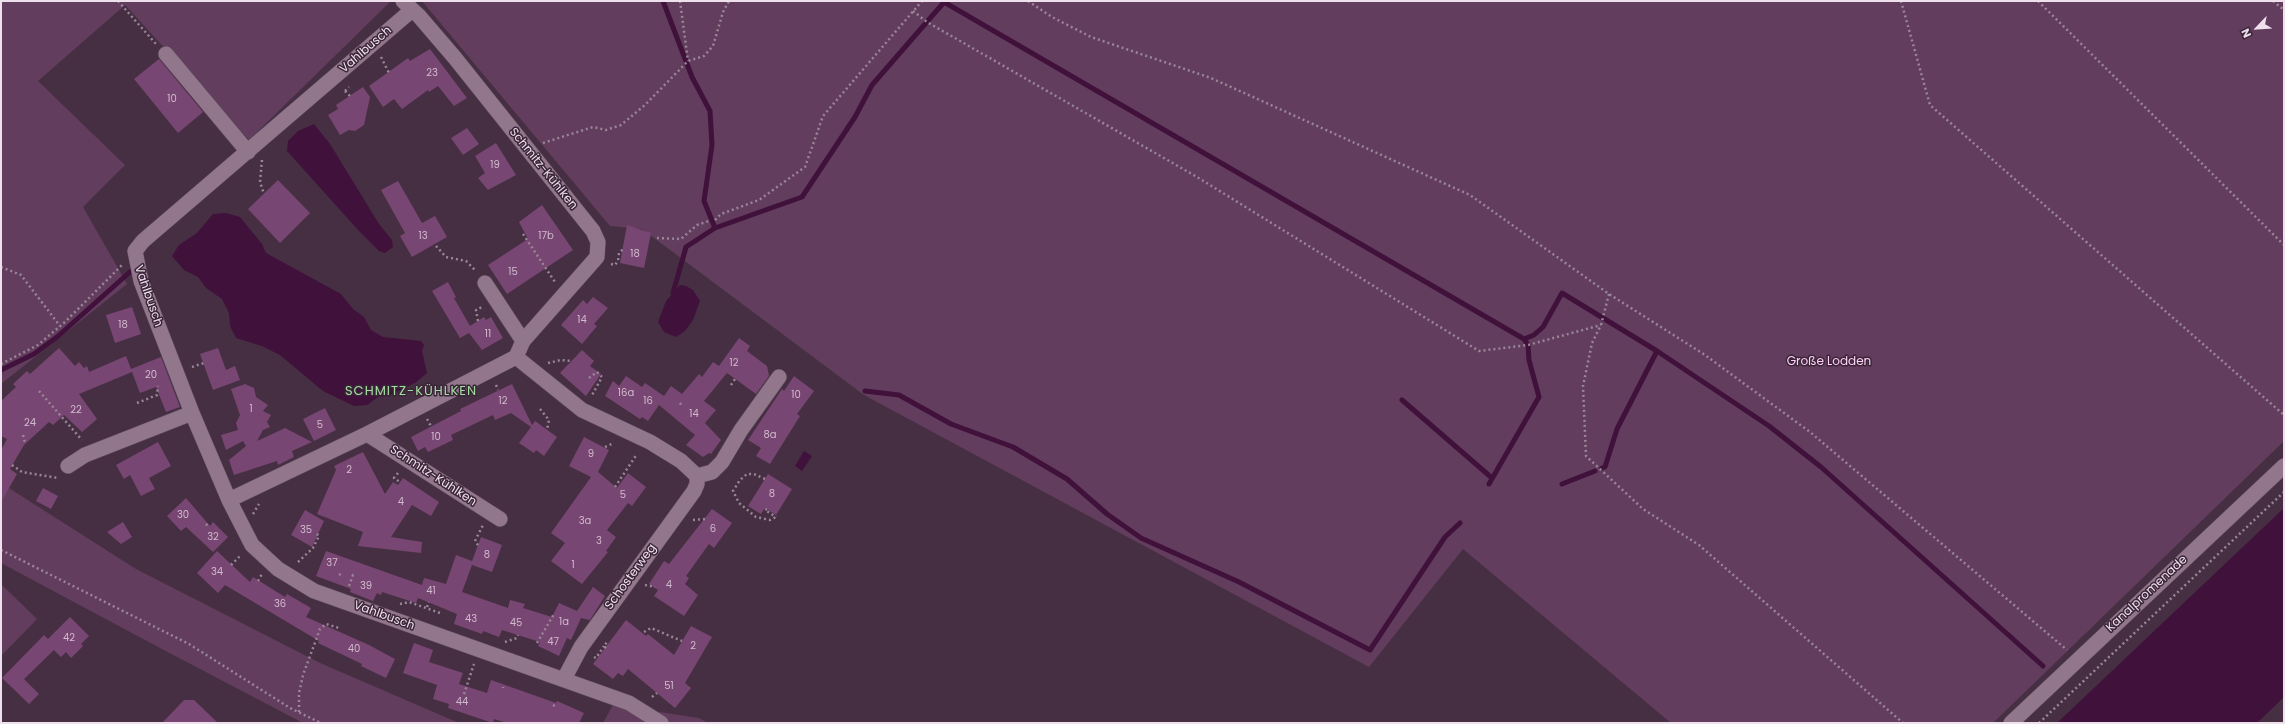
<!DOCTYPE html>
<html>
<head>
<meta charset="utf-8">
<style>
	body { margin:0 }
	#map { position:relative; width:2285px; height:724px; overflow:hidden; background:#462f43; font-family:Poppins,sans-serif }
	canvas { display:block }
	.frame { position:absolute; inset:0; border:2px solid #efe0ed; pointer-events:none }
	.north { position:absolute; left:2237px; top:8px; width:40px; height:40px; -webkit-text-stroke:3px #3b2538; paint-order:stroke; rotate:245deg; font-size:11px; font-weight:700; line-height:16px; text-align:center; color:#efe0ed }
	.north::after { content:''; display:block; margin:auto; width:14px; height:18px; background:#efe0ed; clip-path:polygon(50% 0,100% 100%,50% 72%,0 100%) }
</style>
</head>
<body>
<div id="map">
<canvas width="2285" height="724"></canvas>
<div class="frame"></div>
<div class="north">N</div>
</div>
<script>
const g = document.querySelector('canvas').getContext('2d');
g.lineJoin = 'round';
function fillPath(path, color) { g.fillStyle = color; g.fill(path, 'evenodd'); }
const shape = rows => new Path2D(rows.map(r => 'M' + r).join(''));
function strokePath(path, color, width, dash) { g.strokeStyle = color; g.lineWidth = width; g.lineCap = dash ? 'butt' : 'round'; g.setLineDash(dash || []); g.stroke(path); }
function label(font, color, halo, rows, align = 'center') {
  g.font = font + ' Poppins,sans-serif'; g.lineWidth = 3; g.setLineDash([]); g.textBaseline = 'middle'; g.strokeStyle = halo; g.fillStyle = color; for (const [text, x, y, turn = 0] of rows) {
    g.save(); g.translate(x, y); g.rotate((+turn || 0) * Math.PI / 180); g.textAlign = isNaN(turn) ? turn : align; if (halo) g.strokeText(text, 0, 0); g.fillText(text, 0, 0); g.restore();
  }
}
fillPath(shape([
	[1,1,391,1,249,140,125,5,38,81,125,165,83,207,127,284,1,384],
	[422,1,2284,1,2284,441,1993,723,1671,723,1463,549,1369,667,864,395,642,229,610,226],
	[1,483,136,569,320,663,459,723,303,723,160,648,1,563],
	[1,584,37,619,1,656],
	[613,705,699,718,708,723,603,723]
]), '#633d5e');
fillPath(shape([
	[314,124,330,144,379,224,392,240,393,247,385,253,379,251,359,231,287,151,288,141,298,131],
	[226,213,240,217,262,244,266,253,341,294,353,309,364,317,371,330,383,337,421,341,424,345,422,351,427,373,415,383,388,396,378,397,367,405,354,406,323,391,280,355,262,346,236,338,230,326,229,313,222,299,206,288,198,277,184,270,172,256,179,245,197,233,213,214],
	[680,285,686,286,693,290,700,301,693,320,685,331,676,337,664,332,658,322,666,301],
	[804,451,812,456,802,471,795,466],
	[2284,508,2284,697,2257,723,2057,723]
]), '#3f113b');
strokePath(shape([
	[663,1,692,77,710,111,712,145,704,201,715,228],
	[944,2,1524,339],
	[673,293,686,247,715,228,802,197,855,117,872,85,945,1],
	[1657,351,1769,426,1821,467,2043,666],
	[1,370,34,354,57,337,131,271],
	[865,391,899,395,951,424,1013,447,1067,479,1107,514,1141,538,1239,582,1370,650,1445,537,1460,523],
	[1402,400,1492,478],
	[1489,484,1539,397,1529,360,1528,345,1524,339,1534,335,1543,327,1562,293,1657,351,1617,429,1605,467,1602,468],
	[1562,484,1595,471]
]), '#3f113b', 5);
fillPath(shape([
	[430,49,467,98,454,106,438,86,429,92,428,90,402,109,394,99,383,107,369,86,408,58,410,61],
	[159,59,203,112,178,133,134,79],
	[363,87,370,97,364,125,355,131,349,130,340,135,328,115,338,109,336,105],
	[467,128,479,144,463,155,451,138],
	[496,143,516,175,488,190,478,178,485,173,475,156],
	[278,180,310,213,280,243,248,209],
	[398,181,422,223,435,216,447,237,412,257,400,236,405,233,381,190],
	[542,205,573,250,507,294,488,265,528,239,519,222],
	[627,225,651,233,644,268,620,263],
	[448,282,456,297,454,298,470,326,484,317,486,320,491,317,503,338,482,350,469,333,460,338,432,291],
	[593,297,608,308,594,324,597,326,582,344,561,325,583,300,587,304],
	[132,307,141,334,115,343,106,315],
	[739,338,750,346,747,351,767,366,769,376,756,394,727,373,704,401,716,410,705,423,721,440,711,454,709,453,703,457,686,445,695,435,659,405,648,421,642,417,640,419,605,396,613,381,619,386,626,376,642,387,645,383,664,396,671,386,682,394,699,374,702,377,713,362,719,366],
	[59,348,75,366,79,362,84,368,87,366,89,372,126,356,131,369,161,357,180,407,166,412,156,387,140,393,132,372,79,394,97,419,82,432,64,415,53,425,49,422,24,445,10,469,17,474,1,502,1,450,7,439,1,436,1,401,16,387,13,384,27,371,30,374],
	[218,348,226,370,235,366,240,380,213,390,200,354],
	[582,350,594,361,590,366,601,374,586,396,560,373],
	[794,376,814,391,797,414,800,416,770,464,756,456,761,448,748,440,782,389,784,391],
	[245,384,254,388,256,397,268,405,263,411,271,415,267,422,270,427,263,430,257,441,285,428,312,442,292,451,294,457,278,465,277,461,234,475,229,460,246,446,243,441,226,450,221,435,238,430,236,423,240,415,231,389],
	[512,384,532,425,535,421,557,437,544,456,536,450,534,453,519,443,531,427,511,413,495,420,493,415,451,435,453,440,428,452,425,447,418,451,411,437,461,411,460,409],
	[325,408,336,430,314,441,303,419],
	[584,437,609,450,598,472,617,488,628,473,646,487,632,506,628,503,607,530,616,537,606,551,608,552,582,584,551,561,565,543,551,533,591,477,569,466],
	[158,442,171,466,149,478,155,489,141,496,130,475,124,479,116,465],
	[363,452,385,494,393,482,398,485,403,478,439,502,431,516,412,505,391,537,422,542,421,553,358,546,363,532,317,514,336,470,334,466],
	[768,474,792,489,776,515,765,508,761,514,748,506],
	[43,488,58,496,51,509,36,501],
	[186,498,210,526,213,522,228,537,213,552,186,527,181,531,167,516],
	[712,509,732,523,714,548,709,544,686,576,689,578,685,584,698,595,684,616,654,596,658,590,649,584,664,561,669,564],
	[305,510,324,521,312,547,291,535],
	[123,522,132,537,121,544,107,532],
	[481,537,502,545,492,572,472,565,462,592,508,608,510,600,525,604,523,608,552,617,559,603,577,611,593,587,605,596,590,620,581,618,571,640,567,638,559,656,538,646,540,642,502,630,499,637,483,631,482,634,454,624,457,614,418,598,416,603,382,592,381,595,377,593,373,601,350,592,351,589,316,576,326,551,422,585,424,578,446,584,456,555,472,561],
	[217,551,250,582,253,577,285,597,287,594,311,608,306,617,369,645,395,659,386,678,361,666,362,664,318,643,319,641,225,585,218,593,197,573],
	[70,617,89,636,81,644,83,646,71,658,66,652,61,657,54,650,24,679,39,694,29,704,2,678,44,635,48,639],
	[626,620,646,636,648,634,674,655,691,626,712,637,685,683,691,688,675,708,628,669,623,676,618,673,613,679,593,664],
	[414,643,433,650,429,662,463,673,459,684,487,693,491,680,556,703,557,701,584,713,579,723,507,723,494,719,493,723,448,708,449,704,433,699,437,685,403,673],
	[184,700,194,700,218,723,162,723]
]), '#784672');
const street = shape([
	[412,10,143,241,135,251,141,281,192,413,229,500,252,545,278,569,314,591,629,703,661,723],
	[166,54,248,152],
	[485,283,523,341],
	[516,357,582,410,650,442,681,461,697,476,697,484,694,491,581,647,564,679],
	[367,434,500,519],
	[68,466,85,455,192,413],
	[697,476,712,472,722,462,741,430,779,377],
	[229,500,367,434,516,357,523,341,597,257,598,242,593,231,455,58,419,16,403,1],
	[2011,723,2284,466]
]);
strokePath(street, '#5f4b5c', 16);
strokePath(shape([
	[118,1,156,44],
	[680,1,688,61],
	[1028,1,1052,17,1091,37,1211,78,1470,195,1609,294,1705,355,1810,432,2067,650],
	[1901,1,1930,105,2284,415],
	[2038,1,2284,245],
	[2273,1,2284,10],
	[913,11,927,22,1197,177,1479,351,1528,345,1601,325],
	[381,57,389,73],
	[345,91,349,87],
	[345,91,350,96],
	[543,143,593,127,606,130,621,125,645,105,688,61,704,56,713,46,723,12,729,1],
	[262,160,260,182,264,194],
	[715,220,721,214,759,200,805,167,823,116,922,1],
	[523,234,555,282],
	[657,238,681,239,697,225,709,221],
	[436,246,446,257,466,261,476,271],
	[611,264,615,265,618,261,619,253,623,249],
	[1,267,21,275,60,326],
	[1609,294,1601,325,1592,343,1583,386,1586,456,1643,509,1699,545,1903,723],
	[478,321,476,310,482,307],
	[548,363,561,360,571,361],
	[1,364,38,345,65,322,122,265],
	[192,367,204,363],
	[589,378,597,372,602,377,591,397],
	[496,385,498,390],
	[731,385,735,379],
	[39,391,82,440],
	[137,403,157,395,158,386],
	[680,403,682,406],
	[540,409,549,420,547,430],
	[427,419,431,426],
	[23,435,25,443],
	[605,447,614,443],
	[12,465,22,472,58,478],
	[398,473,394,478,400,482],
	[765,479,754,474,747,474,740,480,733,491,739,503,756,517,770,520,776,517],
	[615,487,637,454],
	[767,509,765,510,776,517],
	[253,514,259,504],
	[693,520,705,519],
	[206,524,209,527],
	[478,545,475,541,483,525],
	[1,550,189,644,290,708,321,723],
	[298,562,313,548,319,536,317,534],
	[231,565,241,555],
	[339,574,343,576],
	[258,581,262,574],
	[645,585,655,587],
	[349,586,353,575,356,576],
	[400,604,409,602,440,613],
	[427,607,429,602],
	[644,632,651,628,682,641],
	[505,642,517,638,518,635],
	[537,643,554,614],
	[606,648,604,646,607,642],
	[594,657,596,658,604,646],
	[503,688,503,687],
	[464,694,474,664],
	[652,697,657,693],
	[553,705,555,706],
	[299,712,299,693,303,675,320,629,326,624,339,628],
	[2039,723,2284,492]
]), '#998696', 2.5, [2, 3]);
strokePath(street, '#91768c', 15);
label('10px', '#d1bace', null, [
	["23",432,73],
	["10",172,99],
	["19",495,165],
	["13",423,236],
	["17b",546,236],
	["18",635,254],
	["15",513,272],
	["14",582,320],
	["18",123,325],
	["11",488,334],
	["12",734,363],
	["20",151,375],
	["16a",626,393],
	["10",796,395],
	["12",503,401],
	["16",648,401],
	["1",251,409],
	["22",76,410],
	["14",694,414],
	["24",30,423],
	["5",320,425],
	["8a",770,435],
	["10",436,437],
	["9",591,454],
	["2",349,470],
	["8",772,494],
	["5",623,495],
	["4",401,502],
	["30",183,515],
	["3a",585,521],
	["6",713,529],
	["35",306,530],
	["32",213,537],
	["3",599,541],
	["8",487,555],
	["37",332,563],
	["1",573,565],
	["34",217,572],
	["4",669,585],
	["39",366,586],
	["41",431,591],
	["36",280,604],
	["43",471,619],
	["1a",564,622],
	["45",516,623],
	["42",69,638],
	["47",553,642],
	["2",693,646],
	["40",354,649],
	["51",669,686],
	["44",462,702]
]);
label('12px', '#efe0ed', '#3b2538', [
	["Vahlbusch",366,50,-41],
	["Schmitz-Kühlken",543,169,51],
	["Vahlbusch",148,296,71],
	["Schmitz-Kühlken",433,476,33],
	["Schosterweg",631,577,-54],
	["Kanalpromenade",2147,594,-43],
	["Vahlbusch",384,616,20]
]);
label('12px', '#ffd0f8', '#3b2538', [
	["Große Lodden",1829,362]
]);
g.letterSpacing = '1px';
label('13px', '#a4dea2', '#3b2538', [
	["SCHMITZ-KÜHLKEN",411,392]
]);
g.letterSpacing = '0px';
</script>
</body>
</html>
